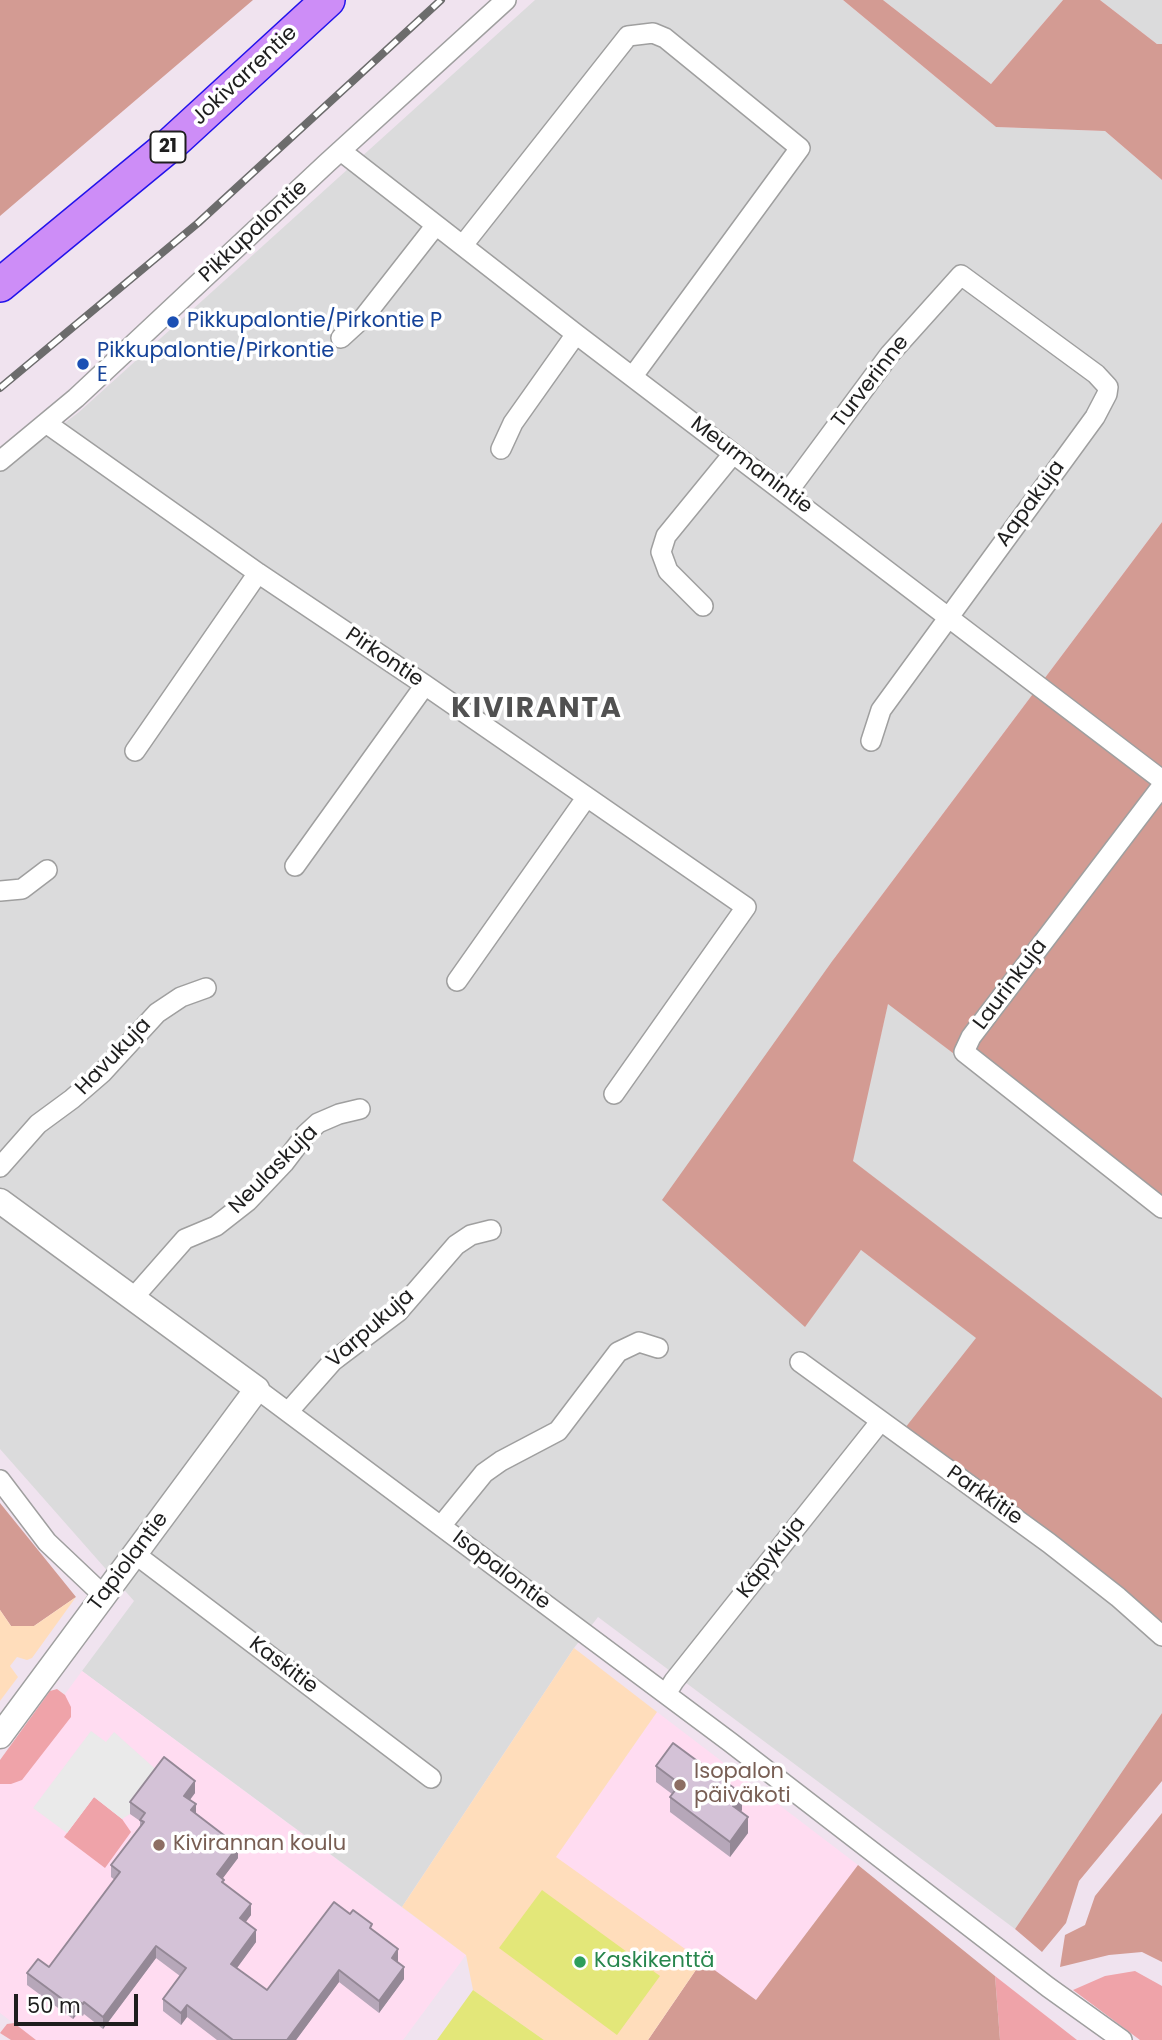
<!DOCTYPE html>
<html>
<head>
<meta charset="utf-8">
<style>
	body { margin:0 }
	#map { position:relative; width:1162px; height:2040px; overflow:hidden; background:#f0e3ef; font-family:Poppins,sans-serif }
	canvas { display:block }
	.scale { position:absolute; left:14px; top:1994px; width:124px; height:32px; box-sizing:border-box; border:4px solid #1e1e1e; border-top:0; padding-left:9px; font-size:21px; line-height:24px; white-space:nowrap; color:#1e1e1e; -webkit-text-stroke:5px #fff; paint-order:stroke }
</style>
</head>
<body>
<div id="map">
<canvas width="1162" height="2040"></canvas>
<div class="scale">50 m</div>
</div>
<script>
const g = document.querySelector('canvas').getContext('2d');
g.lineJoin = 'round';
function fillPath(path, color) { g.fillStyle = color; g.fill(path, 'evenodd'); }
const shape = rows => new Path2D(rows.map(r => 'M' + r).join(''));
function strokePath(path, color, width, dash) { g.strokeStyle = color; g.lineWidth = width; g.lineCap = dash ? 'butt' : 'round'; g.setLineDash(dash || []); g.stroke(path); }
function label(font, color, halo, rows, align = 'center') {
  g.font = font + ' Poppins,sans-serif'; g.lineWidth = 7; g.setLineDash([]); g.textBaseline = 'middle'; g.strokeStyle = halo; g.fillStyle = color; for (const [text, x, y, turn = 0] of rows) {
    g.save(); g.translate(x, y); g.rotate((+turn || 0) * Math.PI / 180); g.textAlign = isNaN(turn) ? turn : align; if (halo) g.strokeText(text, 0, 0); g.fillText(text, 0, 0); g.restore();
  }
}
fillPath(shape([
	[535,0,843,0,996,127,1105,131,1162,180,1162,522,833,960,804,1327,861,1250,977,1338,1085,1580,1162,1647,1162,1713,1015,1929,598,1617,574,1648,402,1907,82,1671,134,1601,0,1449,0,472,79,412],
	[883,0,1063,0,991,84],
	[1100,0,1162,0,1162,44,1157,44],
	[888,1003,1162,1211,1162,1398,852,1161]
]), '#dbdbdc');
fillPath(shape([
	[82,1671,466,1955,403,2040,36,2040,0,2013,0,1782],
	[657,1712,858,1865,756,2000,555,1858]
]), '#ffdcf1');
fillPath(shape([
	[57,1689,65,1695,71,1707,71,1717,22,1780,11,1784,0,1784,0,1760,50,1691],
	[94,1797,122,1819,131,1832,105,1868,64,1837],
	[1135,1971,1162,1986,1162,2040,1140,2040,1073,1990,1105,1976],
	[995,1976,1077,2040,1000,2040],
	[14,2023,36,2040,11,2040,0,2033,7,2024]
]), '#efa3a9');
fillPath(shape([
	[0,0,253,0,0,216],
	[843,0,883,0,991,84,1063,0,1100,0,1157,44,1162,44,1162,180,1105,131,996,127],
	[1162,522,1162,1211,888,1004,853,1161,1162,1398,1162,1647,1085,1580,894,1442,976,1338,861,1250,805,1327,662,1200,833,960],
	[0,1503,76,1597,34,1626,11,1626,0,1610],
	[1162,1713,1162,1781,1079,1881,1066,1923,1042,1952,1015,1929],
	[1162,1813,1162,1962,1142,1952,1109,1955,1060,1967,1065,1935,1085,1925,1095,1896],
	[858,1865,995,1976,1000,2040,648,2040,702,1961,756,2000]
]), '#d39b93');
fillPath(shape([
	[76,1597,32,1658,27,1660,17,1657,10,1666,18,1677,0,1701,0,1610,11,1626,34,1626],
	[574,1648,657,1712,556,1857,702,1961,648,2040,544,2040,473,1990,466,1955,402,1907]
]), '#fdb');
fillPath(shape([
	[542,1890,660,1976,617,2035,499,1948],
	[473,1990,544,2040,437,2040]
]), '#e3e779');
fillPath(shape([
	[91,1731,106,1742,114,1732,161,1774,130,1814,122,1819,94,1797,67,1833,33,1808]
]), '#eaeaea');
const minor = shape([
	[341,151,576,334,1162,780],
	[463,245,628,36,653,33,665,38,800,148,633,376],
	[341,338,364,317,436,225],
	[46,423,258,573,425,685,746,907,614,1094],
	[501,449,513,423,576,334],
	[0,461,76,398,327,163,506,0],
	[787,493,890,354,961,275,1096,374,1108,387,1107,394,1095,417,881,710,871,741],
	[703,606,668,571,661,552,666,536,733,454],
	[135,751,258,573],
	[1162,786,971,1037,964,1052,1162,1208],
	[295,866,425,685],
	[0,891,22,889,47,870],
	[457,981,586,798],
	[0,1167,38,1124,72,1099,102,1073,157,1013,181,997,206,988],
	[134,1297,185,1239,216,1226,248,1201,284,1163,306,1134,318,1123,339,1114,360,1109],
	[800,1362,1049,1543,1118,1597,1162,1636],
	[257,1389,730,1742,1048,1987,1122,2040],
	[288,1412,333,1361,398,1312,456,1245,471,1235,491,1230],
	[0,1480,47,1542,103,1595],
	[441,1526,484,1473,501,1461,558,1431,618,1352,639,1342,658,1348],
	[135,1554,431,1778],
	[666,1694,674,1681,880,1422]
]);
const tertiary = shape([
	[0,1201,257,1389,0,1736]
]);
const trunk = shape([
	[0,285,170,145,328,0]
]);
strokePath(minor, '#9f9f9f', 22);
strokePath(tertiary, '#9f9f9f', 27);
strokePath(trunk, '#2313eb', 36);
strokePath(minor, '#fff', 19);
strokePath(tertiary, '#fff', 24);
strokePath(trunk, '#cd8df7', 33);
const rail = shape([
	[0,388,198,223,441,0]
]);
strokePath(rail, '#6c6c6c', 8);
strokePath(rail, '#fff', 5, [16]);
fillPath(shape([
	[656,1766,742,1810,740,1812,748,1833,730,1857,670,1812,670,1797,672,1794,656,1782],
	[195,1793,190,1800,196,1814,238,1858,222,1879,224,1884,251,1915,245,1922,256,1942,237,1968,267,1990,372,1930,398,1961,398,1962,404,1979,379,2013,339,1982,296,2040,217,2040,187,2017,181,2025,163,2011,163,1999,180,1976,156,1958,103,2029,84,2014,83,2016,78,2013,73,2019,27,1985,27,1973,49,1967,115,1880,111,1877,111,1865,140,1827,140,1821,130,1814,130,1802]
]), '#b6a7b9');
fillPath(shape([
	[195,1781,195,1793,184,1807,184,1796],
	[742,1794,742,1810,733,1822,733,1806],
	[196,1804,196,1816,191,1810],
	[748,1817,748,1833,730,1857,730,1842],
	[238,1846,238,1858,217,1886,217,1874],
	[251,1904,251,1915,240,1930,240,1918],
	[256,1930,256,1942,231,1976,231,1964],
	[156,1946,156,1958,103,2029,103,2017],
	[398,1949,398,1961,392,1970,392,1958],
	[404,1967,404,1979,379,2013,379,2001],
	[339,1970,339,1982,296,2040,287,2040],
	[78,2001,78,2013,73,2019,73,2007],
	[187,2005,187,2017,181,2025,181,2013]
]), '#948896');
const building = shape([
	[673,1743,742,1794,733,1806,748,1817,730,1842,670,1797,680,1784,656,1766,673,1743],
	[164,1757,195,1781,184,1796,196,1804,191,1810,238,1846,217,1874,224,1880,222,1882,251,1904,240,1918,256,1930,231,1964,267,1990,334,1902,350,1914,353,1910,372,1924,370,1928,398,1949,392,1958,404,1967,379,2001,339,1970,287,2040,233,2040,187,2005,181,2013,163,1999,186,1968,156,1946,103,2017,84,2002,83,2004,78,2001,73,2007,27,1973,38,1959,49,1967,120,1872,111,1865,144,1822,140,1820,145,1813,130,1802,164,1757]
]);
fillPath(building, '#d4c2d7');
strokePath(building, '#948896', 2);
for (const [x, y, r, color] of [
	[173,322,7,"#1a4fb4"],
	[83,364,7,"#1a4fb4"],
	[680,1785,7,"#8d6e63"],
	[159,1845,7,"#8d6e63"],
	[580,1962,7,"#2e9e5b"]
]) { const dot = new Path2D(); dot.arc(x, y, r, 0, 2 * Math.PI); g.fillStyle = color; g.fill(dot); strokePath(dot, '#fff', 2.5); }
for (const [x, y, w] of [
	[168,147,35]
]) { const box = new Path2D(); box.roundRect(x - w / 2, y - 15.5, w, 31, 5); g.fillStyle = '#fff'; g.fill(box); strokePath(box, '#1e1e1e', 2); }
label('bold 19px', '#1e1e1e', null, [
	["21",168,147]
]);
label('21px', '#1e1e1e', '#fff', [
	["Jokivarrentie",245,76,-43],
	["Pikkupalontie",254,232,-43],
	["Turverinne",871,382,-52],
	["Meurmanintie",751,466,37],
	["Aapakuja",1031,504,-54],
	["Pirkontie",384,658,34],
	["Laurinkuja",1011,985,-53],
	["Havukuja",114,1057,-46],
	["Neulaskuja",274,1170,-45],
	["Varpukuja",371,1329,-41],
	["Parkkitie",984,1496,35],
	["Käpykuja",772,1558,-52],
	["Tapiolantie",129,1562,-53],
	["Isopalontie",501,1571,37],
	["Kaskitie",283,1666,37]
]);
label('21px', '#164399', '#fff', [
	["Pikkupalontie/Pirkontie P",187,322],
	["Pikkupalontie/Pirkontie",97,352],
	["E",97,376]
], 'left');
label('21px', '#785e54', '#fff', [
	["Isopalon",694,1773],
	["päiväkoti",694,1797],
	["Kivirannan koulu",173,1845]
], 'left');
label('21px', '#27864d', '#fff', [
	["Kaskikenttä",594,1962]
], 'left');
g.letterSpacing = '2px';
label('bold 28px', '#515151', '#fff', [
	["KIVIRANTA",537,710]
]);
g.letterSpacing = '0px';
</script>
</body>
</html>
